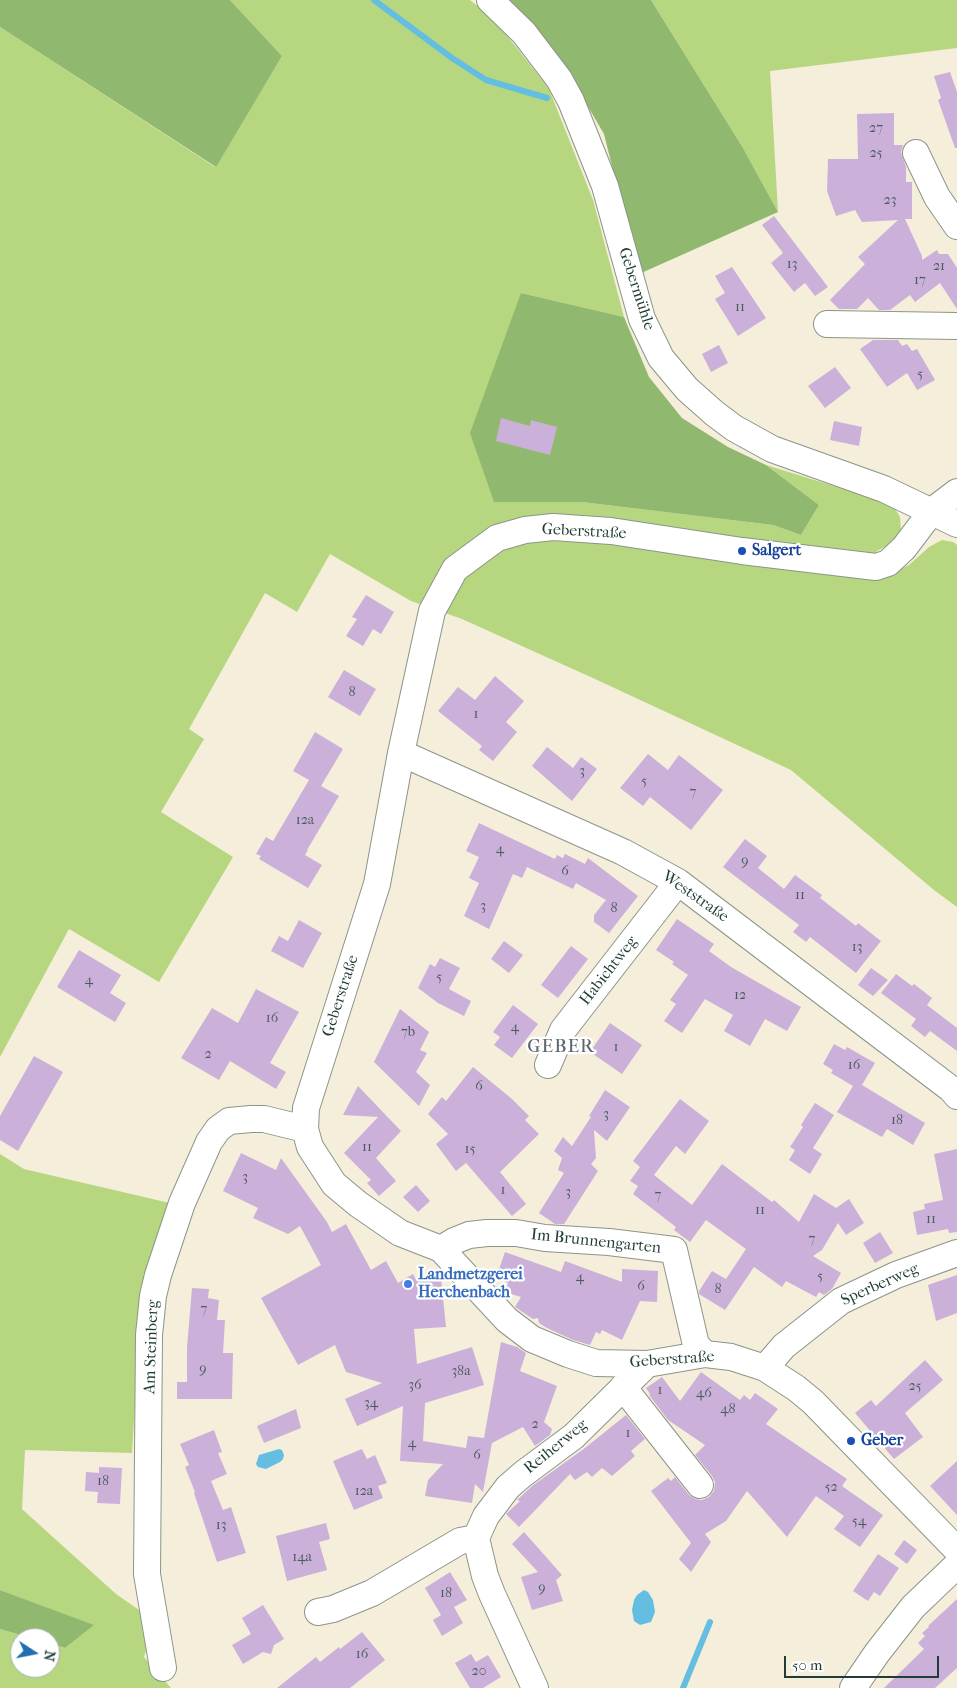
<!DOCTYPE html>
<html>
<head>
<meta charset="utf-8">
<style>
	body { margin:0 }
	#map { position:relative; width:957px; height:1688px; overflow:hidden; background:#f5eedb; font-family:"IM FELL French Canon",serif }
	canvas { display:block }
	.north { position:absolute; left:10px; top:1628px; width:50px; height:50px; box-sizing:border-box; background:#fff; border:1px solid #a5b1ae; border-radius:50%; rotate:101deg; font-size:14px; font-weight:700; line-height:20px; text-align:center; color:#1f3d34 }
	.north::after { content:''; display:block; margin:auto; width:18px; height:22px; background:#1f6fb2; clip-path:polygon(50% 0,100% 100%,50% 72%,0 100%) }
	.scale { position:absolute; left:784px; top:1656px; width:155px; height:22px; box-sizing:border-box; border:2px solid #1f3d34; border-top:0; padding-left:6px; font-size:15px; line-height:18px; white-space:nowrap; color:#1f3d34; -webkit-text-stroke:4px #fff; paint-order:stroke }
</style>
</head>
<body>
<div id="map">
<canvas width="957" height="1688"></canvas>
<div class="north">N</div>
<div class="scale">50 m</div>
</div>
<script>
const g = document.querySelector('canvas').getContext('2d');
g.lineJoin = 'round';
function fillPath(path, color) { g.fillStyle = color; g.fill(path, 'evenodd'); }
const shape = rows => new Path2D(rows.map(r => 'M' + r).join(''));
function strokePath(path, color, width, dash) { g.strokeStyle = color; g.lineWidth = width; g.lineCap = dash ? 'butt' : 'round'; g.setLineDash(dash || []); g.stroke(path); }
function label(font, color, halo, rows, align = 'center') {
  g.font = font + ' "IM FELL French Canon",serif'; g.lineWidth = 4.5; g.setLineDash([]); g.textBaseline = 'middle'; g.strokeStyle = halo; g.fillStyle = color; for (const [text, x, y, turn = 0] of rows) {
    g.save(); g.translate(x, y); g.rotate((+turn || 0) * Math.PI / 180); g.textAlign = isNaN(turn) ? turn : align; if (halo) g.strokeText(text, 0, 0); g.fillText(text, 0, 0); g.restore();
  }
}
fillPath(shape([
	[230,0,470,0,494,19,549,89,593,200,624,317,521,293,494,502,582,502,773,525,801,535,819,505,766,465,892,504,900,517,901,531,896,541,877,551,866,575,883,577,909,565,929,547,942,540,953,542,957,545,957,907,934,890,791,770,595,679,462,619,411,601,330,554,297,612,265,593,189,729,204,739,161,812,233,857,159,982,69,929,0,1057,0,27,215,167,282,56],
	[651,0,957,0,957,48,770,71,778,212,743,148],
	[0,1154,24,1169,174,1204,142,1292,132,1453,25,1450,22,1509,116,1594,155,1621,144,1657,171,1688,0,1688,0,1629,31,1638,20,1638,20,1668,50,1668,50,1643,65,1648,93,1625,0,1590]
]), '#b6d77f');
fillPath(shape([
	[0,0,230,0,282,56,216,167,0,27],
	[508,0,651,0,743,148,778,212,639,274,604,134,562,62],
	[521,293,624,317,649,377,682,418,728,447,766,465,819,505,801,535,773,525,582,502,494,502,470,433],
	[0,1590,94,1625,65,1648,50,1643,50,1638,31,1638,0,1629]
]), '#90b86e');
fillPath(shape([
	[279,1449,282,1450,284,1455,283,1459,280,1462,266,1469,258,1467,256,1464,259,1455],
	[644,1590,648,1592,653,1600,655,1612,651,1622,640,1625,634,1621,632,1610,634,1600,637,1595]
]), '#64bee2');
strokePath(shape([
	[374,0,452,58,486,80,547,98],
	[683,1688,710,1622]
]), '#64bee2', 6);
fillPath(shape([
	[950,72,957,92,957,148,955,148,938,100,941,98,934,76],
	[894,113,894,145,903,145,901,152,906,167,906,182,912,182,912,219,905,219,922,256,922,260,937,250,939,254,948,254,957,268,957,309,940,283,915,302,910,295,890,310,879,310,868,298,857,309,839,309,830,300,865,264,858,257,898,220,862,222,855,210,836,216,827,191,828,159,858,159,857,114],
	[774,216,828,287,815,296,805,283,794,292,771,263,783,253,762,225],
	[732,267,766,318,738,336,715,299,725,293,715,276],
	[873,340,898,340,902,346,907,344,912,351,917,349,935,380,917,390,907,373,887,387,860,349],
	[719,345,728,363,711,372,702,354],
	[835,367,851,388,825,408,808,386],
	[501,418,530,426,531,420,557,427,550,455,496,441],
	[834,421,862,427,859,446,830,440],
	[366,595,394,612,381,634,373,629,363,646,346,636,357,619,352,617],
	[344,670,376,689,360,716,328,697],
	[495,676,524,701,506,722,517,732,493,761,479,750,482,746,438,711,458,687,475,700],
	[315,732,343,749,321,786,339,796,307,850,308,850,305,855,322,865,308,888,259,859,261,856,256,854,266,837,273,841,309,780,293,771],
	[547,747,573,768,581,757,597,769,572,801,532,766],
	[648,754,668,770,679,755,723,790,691,830,650,797,643,806,620,788],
	[479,823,555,859,557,855,563,858,565,854,585,864,588,858,638,896,609,933,594,922,594,915,606,900,576,883,573,889,527,867,522,878,513,874,489,929,464,916,479,883,469,878,479,857,466,851],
	[745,839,767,856,758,868,784,889,795,875,822,895,820,898,856,926,858,923,881,941,856,973,810,937,806,942,793,932,799,925,723,867],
	[677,919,714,944,709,951,731,967,801,1007,787,1031,765,1019,750,1046,724,1031,733,1015,705,999,682,1033,664,1021,676,1004,670,1000,688,975,672,964,674,962,656,950],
	[299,920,322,933,303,968,271,951,279,936,288,941],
	[504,941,523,955,509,973,491,959],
	[571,946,588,959,558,998,541,985],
	[79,950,121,975,110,993,126,1003,115,1022,57,987],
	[440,958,460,968,449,989,471,1001,464,1016,438,1003,418,988,430,964,435,967],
	[871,968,888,980,873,996,858,985],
	[896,974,912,986,914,984,932,998,927,1005,957,1028,957,1051,930,1031,925,1037,911,1026,916,1019,881,993],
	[256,989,299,1012,270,1063,286,1072,276,1089,230,1061,219,1080,181,1058,212,1008,238,1023],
	[513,1005,538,1024,512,1058,494,1045,500,1037,493,1032],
	[400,1009,429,1032,420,1050,427,1053,416,1072,430,1085,419,1106,374,1062],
	[610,1023,642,1045,622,1074,590,1052],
	[834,1044,845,1050,847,1047,875,1063,862,1085,925,1123,913,1145,887,1129,882,1137,837,1112,853,1086,831,1073,833,1070,823,1064],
	[34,1056,63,1072,18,1151,0,1140,0,1116],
	[473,1067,512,1099,529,1116,525,1120,539,1134,500,1172,526,1204,512,1216,466,1163,456,1171,436,1144,448,1134,428,1114,442,1097,446,1101],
	[358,1086,401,1131,376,1158,396,1181,379,1196,367,1183,371,1180,344,1153,378,1117,343,1115],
	[605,1090,630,1107,607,1141,594,1130,596,1158,591,1164,598,1171,564,1224,555,1224,539,1213,564,1173,558,1170,562,1158,554,1151,563,1137,572,1146,591,1117,589,1116],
	[680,1099,709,1121,685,1154,676,1146,654,1175,692,1205,722,1164,772,1202,774,1200,799,1222,814,1194,836,1208,849,1199,864,1223,846,1235,838,1223,822,1250,813,1256,841,1273,832,1289,824,1295,819,1292,816,1297,786,1281,782,1287,754,1267,725,1310,699,1294,699,1291,712,1271,726,1279,746,1249,706,1220,690,1242,674,1230,676,1227,633,1194,638,1186,630,1181,640,1167,633,1161],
	[815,1103,834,1115,813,1148,822,1154,810,1174,789,1160,795,1150,790,1147,803,1127,801,1125],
	[957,1149,957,1232,949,1233,948,1229,917,1235,913,1212,925,1209,924,1204,943,1200,934,1154],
	[241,1153,276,1170,281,1158,327,1222,332,1232,346,1224,371,1270,386,1261,398,1283,413,1274,416,1280,441,1278,446,1327,414,1329,417,1364,472,1347,484,1385,425,1403,423,1441,466,1448,468,1436,484,1438,501,1342,517,1347,526,1353,520,1371,557,1386,544,1422,552,1429,550,1435,535,1446,523,1427,492,1443,483,1492,475,1484,472,1503,425,1496,428,1480,443,1464,400,1461,403,1406,357,1426,345,1399,382,1383,346,1372,335,1345,298,1365,261,1298,321,1265,300,1226,288,1234,253,1218,258,1208,223,1191],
	[416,1185,430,1201,418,1212,403,1197],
	[880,1232,893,1253,875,1263,863,1243],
	[505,1252,561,1272,565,1261,622,1282,622,1269,658,1271,657,1302,640,1301,622,1340,602,1330,600,1334,596,1332,590,1345,573,1340,547,1328,539,1323,538,1318,533,1319,515,1307,521,1297,505,1292,508,1283,496,1278],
	[957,1275,957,1313,936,1321,928,1285],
	[192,1288,209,1289,208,1298,219,1300,217,1320,225,1320,223,1353,233,1353,232,1399,177,1399,177,1382,187,1382,187,1347],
	[925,1360,943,1380,905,1413,923,1437,894,1459,855,1413,871,1400,876,1406],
	[701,1372,740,1400,744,1395,750,1400,755,1393,778,1409,766,1424,847,1479,842,1486,883,1515,860,1547,834,1529,844,1516,816,1496,787,1537,747,1491,726,1521,705,1534,711,1542,691,1572,679,1559,691,1543,651,1491,668,1478,671,1481,675,1477,689,1495,695,1499,702,1500,709,1497,714,1491,715,1482,712,1476,695,1455,705,1445,668,1420,649,1395,650,1394,646,1388,662,1377,680,1401],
	[296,1409,301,1428,264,1443,257,1426],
	[626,1415,645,1439,631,1451,635,1456,612,1476,602,1468,592,1477,587,1472,575,1480,570,1474,519,1527,506,1514,520,1501,517,1500,532,1486,585,1448],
	[214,1430,222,1452,218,1453,227,1474,211,1481,223,1510,231,1507,246,1553,217,1562,194,1493,195,1492,185,1467,189,1465,180,1444],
	[362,1449,367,1459,375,1455,387,1483,378,1486,383,1498,354,1510,333,1461],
	[957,1461,957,1515,930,1486],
	[99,1467,122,1468,120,1504,97,1503,98,1492,85,1491,86,1472,99,1473],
	[326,1523,330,1539,319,1542,327,1570,287,1581,276,1536],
	[524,1532,562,1575,556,1580,563,1601,532,1610,521,1577,538,1572,512,1544],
	[904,1540,917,1550,907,1564,894,1554],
	[878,1554,899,1568,880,1596,874,1592,868,1601,853,1591],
	[450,1572,467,1600,454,1607,463,1623,442,1636,433,1620,441,1615,425,1588],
	[957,1599,957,1668,935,1688,884,1688,924,1649,918,1643,925,1636,922,1633,929,1627,928,1626],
	[263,1605,284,1639,274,1645,271,1654,263,1652,243,1664,232,1645,251,1634,242,1618],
	[362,1632,385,1660,350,1688,277,1688,316,1657,320,1662,339,1647,340,1649],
	[471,1654,476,1662,488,1655,501,1677,483,1688,470,1688,455,1663]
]), '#cbb1d9');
const minor = shape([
	[490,0,524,33,559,79,571,101,605,186,642,319,661,358,687,389,714,413,734,428,772,449,884,489,957,524],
	[916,153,937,197,957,226],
	[827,324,957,326],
	[957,492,932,511,904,548,888,563,876,567,742,551,611,531,553,527,525,530,497,538,455,569,432,611,401,753,377,884,306,1108,305,1129,310,1147,334,1184,358,1204,400,1233,441,1249,507,1320,532,1339,568,1354,596,1363,647,1364,705,1354,731,1357,765,1368,796,1388,813,1402,957,1550],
	[401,753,623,852,678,882,951,1089,957,1096],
	[548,1065,563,1030,678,882],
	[441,1249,454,1241,469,1235,487,1233,516,1233,545,1238,609,1242,674,1250,696,1345,705,1354],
	[765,1368,784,1346,841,1301,896,1275,957,1253],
	[623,1387,700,1485],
	[318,1612,333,1609,372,1593,460,1541,476,1538],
	[163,1668,147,1574,149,1335,153,1296,158,1275,182,1203,209,1142,218,1129,229,1121,251,1119,264,1119,305,1129],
	[535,1688,492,1594,485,1576,476,1538,486,1516,508,1487,523,1474,574,1436,647,1364],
	[853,1688,877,1653,913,1607,957,1565]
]);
strokePath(minor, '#8a9688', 28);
strokePath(minor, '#fff', 26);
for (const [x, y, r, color] of [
	[742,551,5,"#1a4fb4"],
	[408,1284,5,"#3f7fe0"],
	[851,1441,5,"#1a4fb4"]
]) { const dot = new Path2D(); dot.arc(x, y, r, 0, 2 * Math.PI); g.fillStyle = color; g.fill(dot); strokePath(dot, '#fff', 2); }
label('14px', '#4a5a5d', null, [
	["27",876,129],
	["25",876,154],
	["23",890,201],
	["13",792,265],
	["21",939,267],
	["17",920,281],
	["11",740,308],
	["5",920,375],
	["8",352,693],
	["1",476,715],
	["3",582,772],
	["5",644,782],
	["7",693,793],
	["12a",305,821],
	["4",500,850],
	["9",745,862],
	["6",565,872],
	["11",800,896],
	["3",483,907],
	["8",614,909],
	["13",857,948],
	["5",439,978],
	["4",89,981],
	["12",740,996],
	["16",272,1019],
	["4",515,1028],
	["7b",408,1033],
	["1",616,1048],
	["2",208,1055],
	["16",854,1066],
	["6",479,1087],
	["3",606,1115],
	["18",897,1121],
	["11",367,1148],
	["15",470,1150],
	["3",245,1178],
	["1",503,1191],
	["3",568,1193],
	["7",658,1196],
	["11",760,1211],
	["11",931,1220],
	["7",812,1240],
	["5",820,1277],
	["4",580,1278],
	["6",641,1287],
	["8",718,1290],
	["7",204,1310],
	["9",203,1370],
	["38a",461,1372],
	["36",415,1386],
	["25",915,1387],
	["1",660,1391],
	["46",704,1394],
	["34",371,1404],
	["48",728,1410],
	["2",535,1425],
	["1",628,1434],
	["4",412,1444],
	["6",477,1456],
	["18",103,1482],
	["52",831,1488],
	["12a",364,1492],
	["54",859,1522],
	["13",221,1526],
	["14a",302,1558],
	["9",542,1589],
	["18",446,1594],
	["16",362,1655],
	["20",479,1672]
]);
label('16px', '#1f3d34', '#fff', [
	["Gebermühle",636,289,72],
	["Geberstraße",584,532,3],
	["Weststraße",695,897,35],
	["Habichtweg",609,971,-52],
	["Geberstraße",341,996,-72],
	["Im Brunnengarten",596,1242,6],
	["Sperberweg",880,1285,-24],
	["Am Steinberg",152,1347,-88],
	["Geberstraße",672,1360,-4],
	["Reiherweg",556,1447,-39]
]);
label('bold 16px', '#164399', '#fff', [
	["Salgert",752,551],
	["Geber",861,1441]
], 'left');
label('bold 16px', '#366cbe', '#fff', [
	["Landmetzgerei",418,1275],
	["Herchenbach",418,1293]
], 'left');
g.letterSpacing = '1px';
label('19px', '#5b666e', '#fff', [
	["GEBER",561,1047]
]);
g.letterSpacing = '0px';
</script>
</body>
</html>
